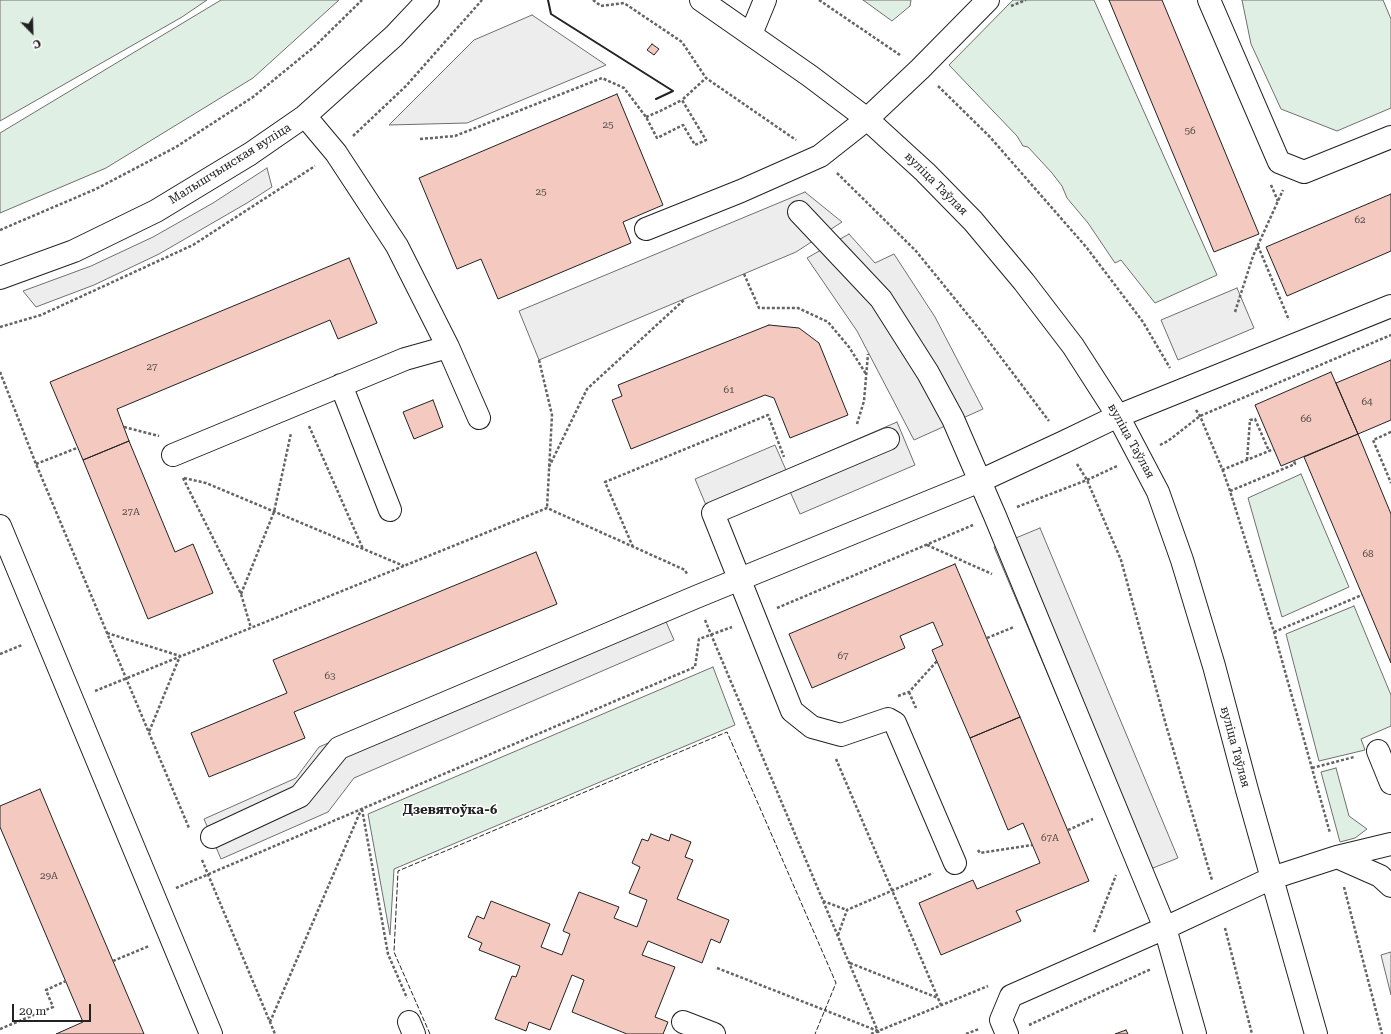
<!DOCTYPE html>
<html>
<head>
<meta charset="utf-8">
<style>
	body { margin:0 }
	#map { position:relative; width:1391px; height:1034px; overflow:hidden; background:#fff; font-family:"Roboto Serif",serif }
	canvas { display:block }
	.north { position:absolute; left:12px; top:12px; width:40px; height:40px; -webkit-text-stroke:3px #fff; paint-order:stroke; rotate:157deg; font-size:11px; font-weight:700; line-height:16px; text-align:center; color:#222 }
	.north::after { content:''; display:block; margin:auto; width:14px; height:18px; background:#222; clip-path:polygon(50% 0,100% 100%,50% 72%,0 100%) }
	.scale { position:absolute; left:12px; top:1004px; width:79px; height:18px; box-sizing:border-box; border:2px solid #222; border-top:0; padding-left:5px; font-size:12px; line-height:14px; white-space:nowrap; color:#222; -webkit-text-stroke:3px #fff; paint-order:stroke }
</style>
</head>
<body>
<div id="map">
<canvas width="1391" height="1034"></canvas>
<div class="north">С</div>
<div class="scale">20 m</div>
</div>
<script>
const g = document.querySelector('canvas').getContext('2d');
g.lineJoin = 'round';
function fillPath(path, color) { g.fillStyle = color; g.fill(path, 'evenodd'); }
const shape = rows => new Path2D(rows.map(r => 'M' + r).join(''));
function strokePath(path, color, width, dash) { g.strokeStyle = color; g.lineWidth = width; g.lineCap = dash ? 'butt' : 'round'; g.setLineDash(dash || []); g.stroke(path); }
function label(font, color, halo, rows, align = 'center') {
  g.font = font + ' "Roboto Serif",serif'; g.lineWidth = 3; g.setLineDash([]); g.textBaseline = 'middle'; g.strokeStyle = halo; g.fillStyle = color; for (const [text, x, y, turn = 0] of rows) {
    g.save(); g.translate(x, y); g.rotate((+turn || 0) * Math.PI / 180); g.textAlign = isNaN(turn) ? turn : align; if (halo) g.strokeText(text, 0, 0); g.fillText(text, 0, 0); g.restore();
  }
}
const green = shape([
	[0,0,207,0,182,17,0,121,0,0],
	[221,0,339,0,253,78,106,168,0,213,0,133,221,0],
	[863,0,911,0,910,6,892,21,863,0],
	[1013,0,1094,0,1217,275,1155,303,1121,260,1115,263,1088,223,1067,198,1062,186,1052,173,1028,147,1023,146,1017,136,949,65,1013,0],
	[1242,0,1383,0,1391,19,1391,108,1337,131,1281,109,1251,44,1242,0],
	[1301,474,1349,587,1282,617,1248,498,1301,474],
	[1354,606,1391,695,1391,726,1361,739,1365,750,1319,761,1286,634,1354,606],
	[713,667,735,725,394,869,390,935,368,814,713,667],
	[1336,768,1349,816,1367,829,1355,838,1340,842,1321,772,1336,768]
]);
fillPath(green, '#e0efe3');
strokePath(green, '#6f6f6f', 1);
const parking = shape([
	[532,15,606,65,467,123,389,125,474,40,532,15],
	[267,168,272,187,247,203,159,254,94,285,36,307,23,291,91,266,153,237,213,203,267,168],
	[805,192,842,222,796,252,539,360,519,311,805,192],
	[849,234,875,263,894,254,935,317,983,409,914,440,857,331,807,258,849,234],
	[1237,288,1254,328,1178,360,1161,320,1237,288],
	[897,422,915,465,800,514,784,478,708,510,695,479,775,445,786,470,897,422],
	[1040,528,1178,858,1133,876,994,547,1040,528],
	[657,601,674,640,354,778,328,812,221,859,204,819,296,778,319,747,657,601],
	[1391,952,1391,995,1381,955,1391,952]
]);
fillPath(parking, '#ededed');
strokePath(parking, '#6f6f6f', 1);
const building = shape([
	[1109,0,1162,0,1259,234,1214,252,1109,0],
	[652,44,659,49,654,55,647,50,652,44],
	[617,94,663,205,623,222,631,243,498,299,481,259,457,269,419,178,617,94],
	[1391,194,1391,251,1287,296,1266,247,1391,194],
	[349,258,377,323,338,339,330,320,117,409,129,441,83,460,50,382,349,258],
	[769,325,799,328,819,343,848,415,790,438,774,398,765,395,631,449,612,400,622,396,618,385,769,325],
	[1391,360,1391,420,1358,434,1336,383,1391,360],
	[1331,372,1358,434,1281,466,1255,405,1331,372],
	[433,400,443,427,414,439,403,412,433,400],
	[1358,434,1391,514,1391,663,1304,457,1358,434],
	[129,441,175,552,193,544,213,593,148,619,83,460,129,441],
	[536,552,557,604,294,712,305,738,209,777,191,733,287,693,273,660,536,552],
	[955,564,1020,717,970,738,932,650,943,645,933,622,900,636,905,648,812,688,789,634,955,564],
	[1020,717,1089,881,1016,911,1021,921,941,955,919,903,973,880,977,889,1040,863,1023,823,1008,830,970,738,1020,717],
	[40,789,58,832,144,1034,56,1034,83,1022,0,827,0,806,40,789],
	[651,834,669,841,671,834,691,842,685,857,693,860,677,899,729,920,720,943,711,939,702,963,648,941,642,955,675,967,655,1017,668,1022,663,1034,627,1034,572,1012,584,980,572,975,550,1030,529,1022,526,1031,495,1019,512,976,516,977,520,966,479,950,482,943,468,937,477,916,484,919,491,901,550,924,541,947,562,955,570,934,563,931,579,892,619,907,614,918,637,927,647,900,629,893,640,867,632,863,642,839,648,841,651,834],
	[1126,1030,1128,1034,1115,1034,1126,1030]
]);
fillPath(building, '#f3c9c0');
strokePath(building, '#222', 1);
const minor = shape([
	[701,0,810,76,867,119,925,172,973,221,1024,282,1073,346,1118,416,1158,492,1182,560,1214,666,1247,790,1316,1034],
	[1209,0,1279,162,1304,172,1391,137],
	[751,34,765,0],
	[305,116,336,153,397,246,448,347,479,418],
	[799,212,881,299,928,373,953,419,995,516,1165,928,1195,1034],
	[646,229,741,191,820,156,867,119,920,69,988,0],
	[0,278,74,251,156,211,250,154,305,116,394,36,428,0],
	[341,385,390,510],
	[888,439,713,513,792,711,812,727,841,735,888,719,895,723,955,863],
	[173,455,405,359,448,347],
	[0,526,211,1034],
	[1378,751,1391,783],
	[212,837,300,796,339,748,696,597,980,481,1064,442,1118,416,1391,306],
	[1337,857,1380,876,1391,886],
	[409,1022,414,1034],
	[683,1022,714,1034],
	[1007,1034,1001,1020,1011,996,1165,928,1272,878,1337,857,1391,844]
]);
strokePath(minor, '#222', 24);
strokePath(shape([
	[593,0,601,6,624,3,682,42,706,78,796,140],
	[819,0,900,55],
	[1011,6,1026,0],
	[938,86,990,137,1087,248,1143,322,1170,368],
	[646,117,660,111,682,100],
	[353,136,406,86,482,0],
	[420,139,455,136,602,78,624,88,646,117,657,138,683,125,695,145,706,140,682,100,706,78],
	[837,173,916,251,981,331,1049,421],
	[1271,185,1278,201],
	[0,230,96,189,176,147,253,97,314,47,362,0],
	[1258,246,1289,320],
	[744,274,759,308,798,308,828,322,849,347,866,374],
	[1235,312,1253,256,1283,190],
	[0,327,41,315,193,245,315,166],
	[539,360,552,415,547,508],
	[0,372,36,464,189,828],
	[1196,410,1200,416,1223,471,1230,491,1274,632,1330,833],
	[857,424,864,401,868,354],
	[309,426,363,549],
	[124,427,159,436],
	[1391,432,1373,440,1391,483],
	[1160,445,1168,441,1200,416,1391,335],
	[1247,460,1250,420,1255,419,1269,451],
	[36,464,77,448],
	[1077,464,1087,480,1121,560,1166,725,1212,880],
	[549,467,587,389,685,299],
	[1222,470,1274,449],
	[183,478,241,594,251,628],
	[184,478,206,483,404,566],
	[1230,491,1295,464,1294,461],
	[1017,507,1087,480,1117,466],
	[927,545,992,574],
	[633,547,605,482,768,415,784,457],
	[241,594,274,512,291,433],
	[777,608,973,525],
	[705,620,879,1034],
	[1274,632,1362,595],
	[107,633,180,656,149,732],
	[987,638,1014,627],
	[0,654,22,645],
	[95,691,547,508,685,570,687,574],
	[909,692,916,708],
	[898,696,909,692,937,661],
	[836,759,941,1005],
	[1312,768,1354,757],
	[362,809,388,954,407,998],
	[1068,830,1093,819],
	[978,850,980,853,1032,845],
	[202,860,275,1034],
	[1344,887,1382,1034],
	[176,888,695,667,699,639,732,627],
	[823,901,847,910],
	[1225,928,1252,1034],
	[1094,932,1116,875],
	[838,935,847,910,933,873],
	[113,961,149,946],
	[850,963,938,998],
	[717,968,878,1031],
	[270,1022,361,810],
	[1029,1025,1151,969],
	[0,1029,53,1007,46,990,66,981],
	[871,1034,988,986],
	[966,1034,979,1029]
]), '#646464', 2.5, [3, 2]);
strokePath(minor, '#fff', 22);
strokePath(shape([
	[430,1034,394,952,398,871,727,732,836,983,815,1034]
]), '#222', 1, [5, 2]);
strokePath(shape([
	[548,0,551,14,673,91,656,99]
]), '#222', 2);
label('10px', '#564c4a', null, [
	["25",608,125],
	["56",1190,131],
	["25",541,192],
	["62",1360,220],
	["27",152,367],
	["61",729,390],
	["64",1367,402],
	["66",1306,419],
	["27А",131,512],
	["68",1368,554],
	["67",843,656],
	["63",330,676],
	["67А",1050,838],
	["29А",49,876]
]);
label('12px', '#222', '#fff', [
	["Малышчынская вуліца",230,164,-32],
	["вуліца Таўлая",936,184,45],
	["вуліца Таўлая",1131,441,61],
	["вуліца Таўлая",1235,747,75]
]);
label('bold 13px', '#222', '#fff', [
	["Дзевятоўка-6",450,810]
]);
</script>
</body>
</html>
